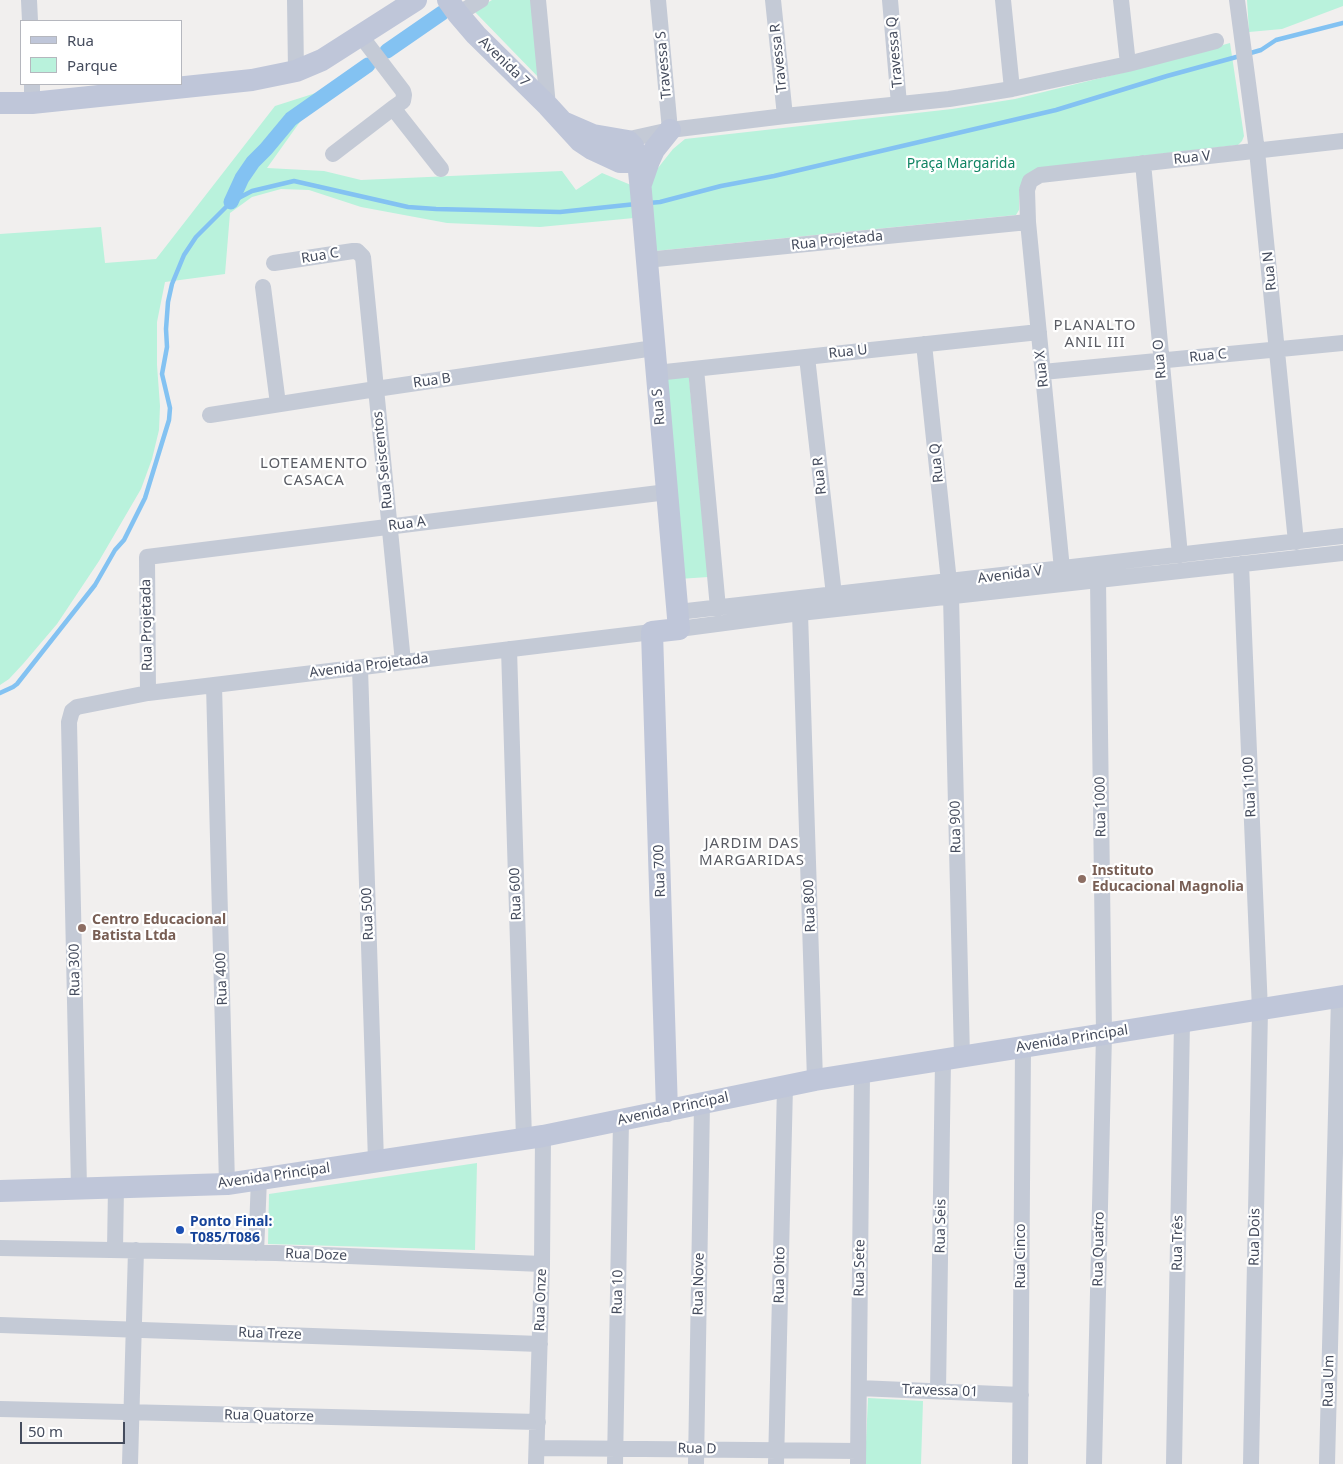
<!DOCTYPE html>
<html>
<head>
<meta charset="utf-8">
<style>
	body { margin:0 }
	#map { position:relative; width:1343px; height:1464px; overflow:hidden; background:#f1efee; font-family:"Noto Sans",sans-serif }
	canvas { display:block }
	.legend { position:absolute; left:20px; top:20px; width:162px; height:65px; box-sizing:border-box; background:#fff; border:1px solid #b5b7be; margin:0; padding:6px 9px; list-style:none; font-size:15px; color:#454c5d }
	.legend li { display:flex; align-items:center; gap:10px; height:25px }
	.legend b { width:25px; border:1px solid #b5b7be }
	.scale { position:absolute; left:20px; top:1422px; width:105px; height:22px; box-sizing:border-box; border:2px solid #454c5d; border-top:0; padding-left:6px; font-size:15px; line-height:18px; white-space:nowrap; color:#454c5d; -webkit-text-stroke:4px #fff; paint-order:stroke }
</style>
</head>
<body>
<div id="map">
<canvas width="1343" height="1464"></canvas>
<ul class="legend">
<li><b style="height:6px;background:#bfc6d9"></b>Rua</li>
<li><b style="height:14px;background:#b9f2dc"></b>Parque</li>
</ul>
<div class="scale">50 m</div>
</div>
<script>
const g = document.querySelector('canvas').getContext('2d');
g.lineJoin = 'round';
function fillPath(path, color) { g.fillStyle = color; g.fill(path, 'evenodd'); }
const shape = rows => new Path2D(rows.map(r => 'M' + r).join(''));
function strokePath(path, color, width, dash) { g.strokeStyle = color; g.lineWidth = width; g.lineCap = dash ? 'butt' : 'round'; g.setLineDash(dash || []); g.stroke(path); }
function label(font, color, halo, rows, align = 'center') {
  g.font = font + ' "Noto Sans",sans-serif'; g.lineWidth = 4.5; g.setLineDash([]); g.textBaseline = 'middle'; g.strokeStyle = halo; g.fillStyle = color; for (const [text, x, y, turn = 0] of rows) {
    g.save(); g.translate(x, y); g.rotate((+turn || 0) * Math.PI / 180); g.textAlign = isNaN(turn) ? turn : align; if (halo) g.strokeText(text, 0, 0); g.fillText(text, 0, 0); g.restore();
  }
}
fillPath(shape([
	[492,0,532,0,540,79,474,11],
	[1247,0,1343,0,1343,6,1282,29,1249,32],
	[1230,43,1244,136,1242,141,1238,145,1037,168,1019,189,1019,210,1016,215,655,251,650,178,673,149,685,139,952,109,1015,99,1125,72],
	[322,91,267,168,324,171,361,180,562,171,576,190,602,173,631,185,634,218,540,227,447,223,361,207,309,190,281,189,252,197,230,213,225,274,165,282,157,322,157,365,160,406,159,430,152,459,141,489,99,561,57,624,23,664,9,679,0,685,0,234,101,227,105,263,156,259,275,106],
	[689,377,708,577,679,579,662,379],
	[477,1163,475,1250,268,1244,269,1194],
	[868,1398,923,1401,921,1464,865,1464]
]), '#b9f2dc');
strokePath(shape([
	[1247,54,1261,50,1276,40,1343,23],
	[649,203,660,202,721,186,774,176,1056,110,1167,76,1240,56],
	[0,693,13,687,17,684,95,585,115,550,124,540,145,498,169,420,170,408,162,374,167,347,166,329,168,302,172,284,184,255,196,237,231,202,252,191,294,181,408,207,436,209,560,212,636,204]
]), '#83c2f2', 4.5);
strokePath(shape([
	[387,51,442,13],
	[231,202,242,178,253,162,266,149,291,119,368,65]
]), '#83c2f2', 15);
strokePath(shape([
	[29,0,30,21],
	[295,0,296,71],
	[538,0,548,106],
	[658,0,670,130],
	[773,0,785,116],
	[890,0,899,104],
	[1003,0,1012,89],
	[1121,0,1128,64],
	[1237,0,1257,151,1296,542],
	[458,14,481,0],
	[32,84,32,103],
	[393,108,441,169],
	[625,140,670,130,785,116,949,99,1012,89,1128,64,1216,41],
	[333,154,393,108,403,101,404,95,403,91,361,36],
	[1143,163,1180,555],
	[646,260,1028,222],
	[274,263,353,251,357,251,363,257,403,662],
	[263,287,278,404],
	[924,344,949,582],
	[807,357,834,595],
	[696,369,718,608],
	[1043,372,1343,343],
	[656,373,1039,332],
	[210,415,376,389,654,348],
	[1241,564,1260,1010,1251,1464],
	[1062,569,1028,222,1027,190,1030,181,1040,175,1343,141],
	[951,596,962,1057],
	[678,612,1343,536],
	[800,613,815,1080],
	[679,629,800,613,1343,553],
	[509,649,524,1139],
	[360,668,376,1161],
	[214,685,227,1184],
	[148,693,147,557,667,492],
	[79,1188,69,722,72,711,77,707,148,693,652,632],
	[0,1248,276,1253,542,1264],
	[115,1250,116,1187],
	[256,1253,259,1179],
	[0,1325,540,1344],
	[859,1388,1021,1395],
	[938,1391,943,1060],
	[0,1409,538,1422],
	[537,1448,858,1451],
	[130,1464,136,1250],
	[536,1464,542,1264,543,1136],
	[615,1464,621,1120],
	[696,1464,702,1103],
	[776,1464,785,1086],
	[858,1464,862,1073],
	[1020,1464,1023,1047],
	[1094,1464,1104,1034,1098,580],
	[1174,1464,1182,1022],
	[1327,1464,1339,997]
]), '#c4cad6', 16);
strokePath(shape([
	[448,0,458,14,476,35,548,106,580,141,592,149,620,162,627,162,632,157,633,146,628,141,593,135,563,122],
	[0,103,32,103,252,80,296,71,322,60,416,0],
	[634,154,639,171,641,192,679,629,652,632,667,1111],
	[641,184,649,161,654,150,670,130],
	[0,1191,227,1184,543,1136,815,1080,1343,996]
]), '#bfc6d9', 22);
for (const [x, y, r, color] of [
	[1082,879,5,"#8d6e63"],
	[82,928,5,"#8d6e63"],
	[180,1230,5,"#1a4fb4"]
]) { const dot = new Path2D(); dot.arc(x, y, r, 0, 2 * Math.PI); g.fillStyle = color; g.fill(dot); strokePath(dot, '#fff', 2); }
label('14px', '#454c5d', '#fff', [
	["Travessa Q",895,52,-95],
	["Travessa R",779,58,-96],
	["Avenida 7",504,62,44],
	["Travessa S",664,65,-95],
	["Rua V",1192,158,-6],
	["Rua Projetada",837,241,-6],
	["Rua C",320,256,-9],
	["Rua N",1270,271,-96],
	["Rua U",848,352,-6],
	["Rua C",1208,356,-6],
	["Rua O",1160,359,-95],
	["Rua X",1042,369,-96],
	["Rua B",432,381,-8],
	["Rua S",659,407,-95],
	["Rua Seiscentos",383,460,-96],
	["Rua Q",937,463,-96],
	["Rua R",820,476,-96],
	["Rua A",407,524,-7],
	["Avenida V",1010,575,-7],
	["Rua Projetada",147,625,-91],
	["Avenida Projetada",369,666,-7],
	["Rua 1100",1250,787,-93],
	["Rua 1000",1101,807,-91],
	["Rua 900",956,827,-91],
	["Rua 700",660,871,-92],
	["Rua 600",516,894,-92],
	["Rua 800",810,906,-92],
	["Rua 500",368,914,-92],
	["Rua 300",75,970,-91],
	["Rua 400",222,979,-92],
	["Avenida Principal",1072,1039,-9],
	["Avenida Principal",673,1109,-12],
	["Avenida Principal",274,1176,-8],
	["Rua Seis",941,1226,-89],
	["Rua Dois",1255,1237,-89],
	["Rua Três",1178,1243,-89],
	["Rua Quatro",1099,1249,-89],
	["Rua Doze",316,1255,2],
	["Rua Cinco",1021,1256,-90],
	["Rua Sete",860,1268,-89],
	["Rua Oito",780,1275,-89],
	["Rua Nove",699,1284,-89],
	["Rua 10",618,1292,-89],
	["Rua Onze",541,1300,-88],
	["Rua Treze",270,1334,2],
	["Rua Um",1329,1381,-89],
	["Travessa 01",940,1391,2],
	["Rua Quatorze",269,1416,1],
	["Rua D",697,1449,1]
]);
label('14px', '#108463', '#fff', [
	["Praça Margarida",961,164]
]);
label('bold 14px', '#785e54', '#fff', [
	["Instituto",1092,871],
	["Educacional Magnolia",1092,887],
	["Centro Educacional",92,920],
	["Batista Ltda",92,936]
], 'left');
label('bold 14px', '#164399', '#fff', [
	["Ponto Final:",190,1222],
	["T085/T086",190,1238]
], 'left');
g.letterSpacing = '1px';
label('15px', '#5a5c64', '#fff', [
	["PLANALTO",1095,326],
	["ANIL III",1095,343],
	["LOTEAMENTO",314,464],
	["CASACA",314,481],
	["JARDIM DAS",752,844],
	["MARGARIDAS",752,861]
]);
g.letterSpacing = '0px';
</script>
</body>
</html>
